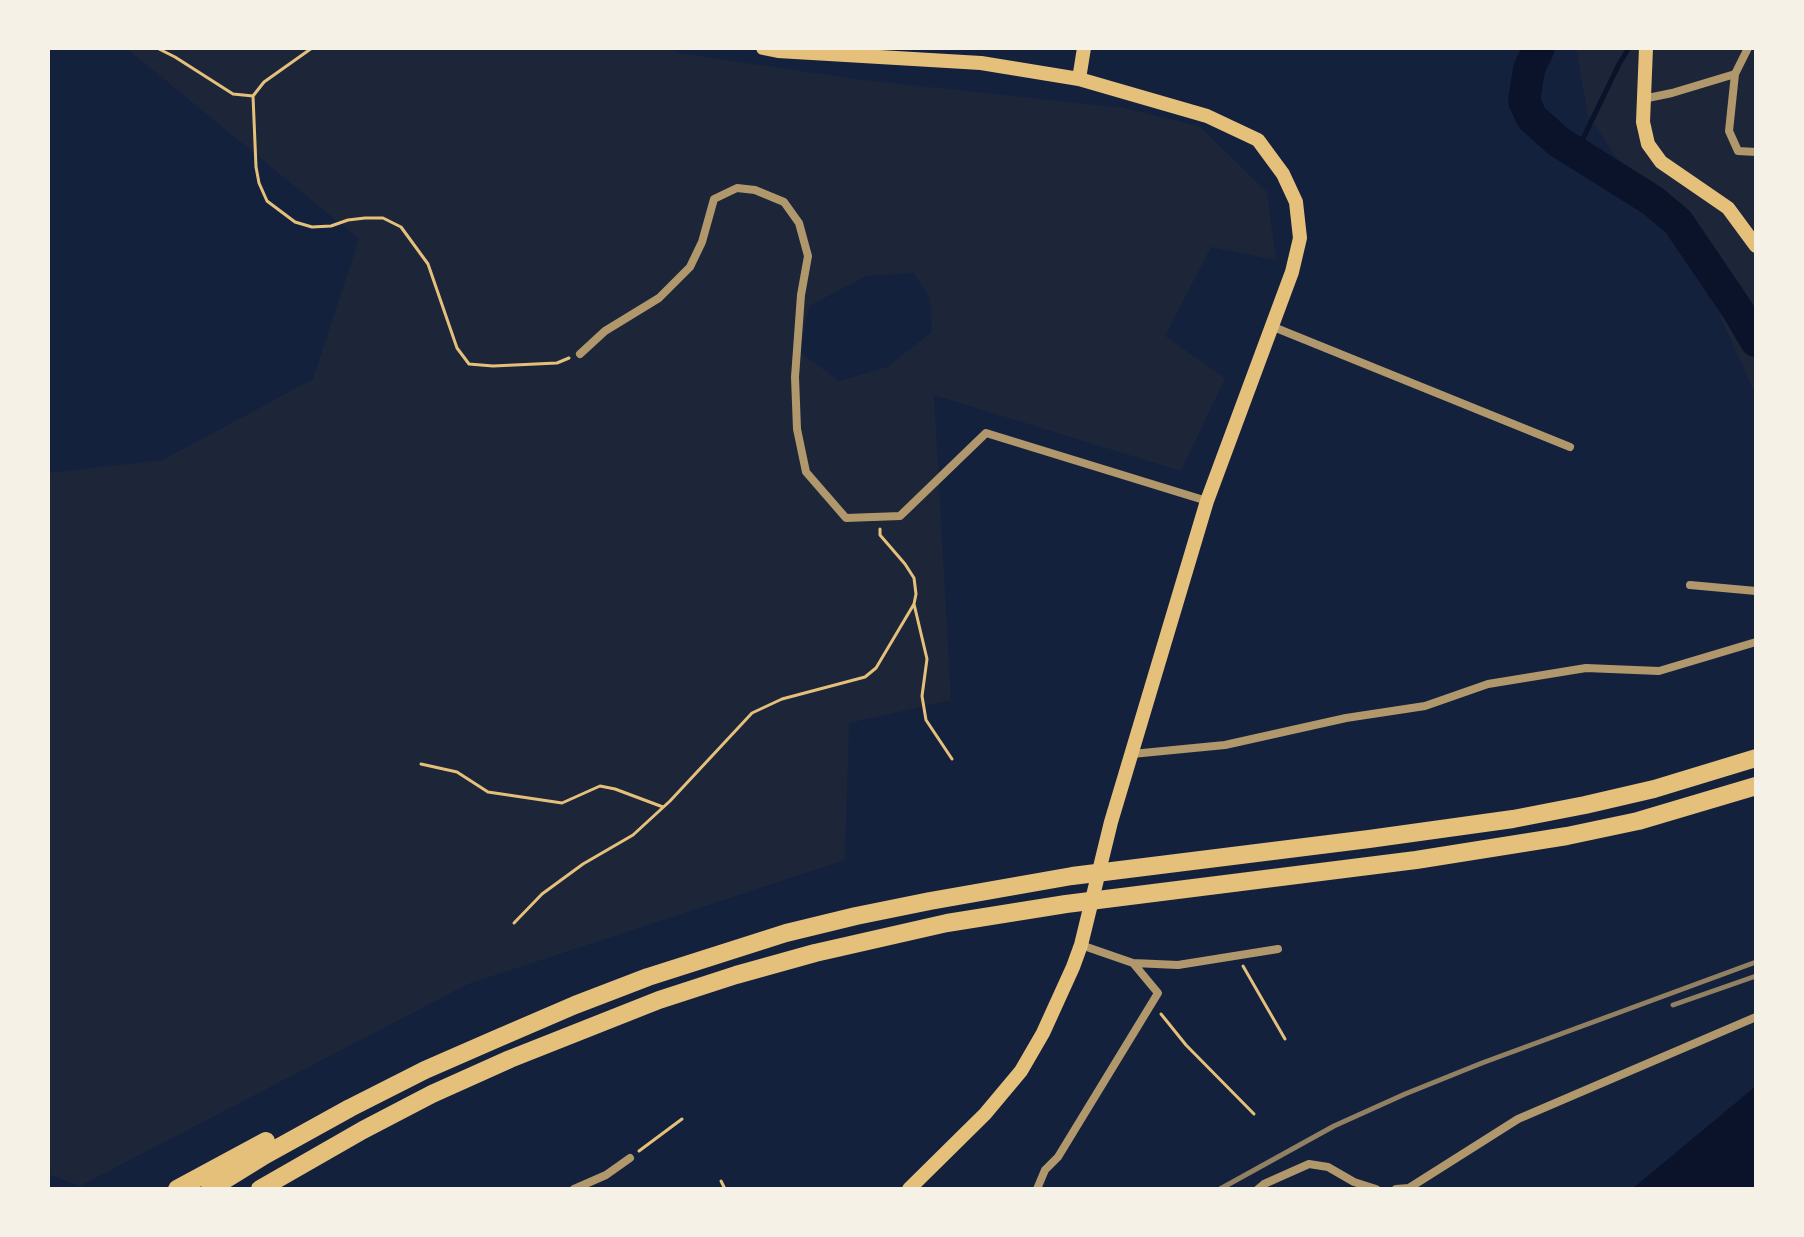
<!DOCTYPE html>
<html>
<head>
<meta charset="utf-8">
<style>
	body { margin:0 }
	#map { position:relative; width:1804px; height:1237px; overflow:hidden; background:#14213d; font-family:Inter,sans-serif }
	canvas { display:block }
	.frame { position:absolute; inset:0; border:50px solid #f6f1e7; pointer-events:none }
</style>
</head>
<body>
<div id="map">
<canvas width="1804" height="1237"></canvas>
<div class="frame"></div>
</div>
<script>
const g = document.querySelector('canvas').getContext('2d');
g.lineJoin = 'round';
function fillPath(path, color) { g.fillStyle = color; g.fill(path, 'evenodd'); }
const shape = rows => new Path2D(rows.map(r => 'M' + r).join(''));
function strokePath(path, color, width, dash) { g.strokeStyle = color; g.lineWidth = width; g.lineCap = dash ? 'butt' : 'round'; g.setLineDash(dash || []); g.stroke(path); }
fillPath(shape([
	[126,48,667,48,678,53,855,79,1123,108,1199,126,1267,192,1276,260,1211,247,1165,336,1225,378,1181,471,934,395,951,700,849,723,845,860,468,984,80,1186,48,1174,48,473,163,460,313,379,359,239],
	[914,273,930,299,932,332,887,367,839,381,800,352,809,306,866,276],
	[1576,48,1756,48,1756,396,1714,302,1588,115]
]), '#1d2539');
fillPath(shape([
	[1756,1086,1756,1189,1632,1189,1750,1091]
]), '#0b132b');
strokePath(shape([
	[1577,151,1619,64,1629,48]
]), '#0b132b', 5);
strokePath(shape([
	[1539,48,1529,69,1524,101,1532,118,1559,142,1653,201,1678,222,1737,309,1756,341]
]), '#0b132b', 32);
strokePath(shape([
	[157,48,175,57,233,94,253,96],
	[312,48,264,82,253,96,256,167,259,183,267,201,295,222,312,227,331,226,348,220,365,218,383,218,401,227,428,264,457,348,469,364,493,366,557,363,569,358],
	[914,604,927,659,922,696,926,720,952,759],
	[421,764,457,772,488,792,562,803,600,786,615,789,663,807],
	[514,923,542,894,583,864,633,835,670,801,752,713,782,699,865,677,876,668,914,604,916,594,914,578,905,564,880,535,880,529],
	[1243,966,1285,1039],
	[1161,1014,1186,1045,1254,1114],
	[639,1151,682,1119],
	[721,1181,725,1189]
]), '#e5c07b', 3);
strokePath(shape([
	[1735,74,1729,131,1738,151,1756,152],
	[1643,99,1672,93,1735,74,1748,48],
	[1271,326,1570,447],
	[580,354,605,331,659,298,690,267,702,242,714,199,737,188,755,190,784,202,799,223,808,256,801,295,795,377,797,429,806,472,846,518,900,516,986,433,1207,501],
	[1690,585,1756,591],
	[1132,754,1225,745,1346,718,1425,706,1488,684,1586,668,1659,671,1756,642],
	[1133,963,1178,965,1278,949],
	[574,1189,606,1175,630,1158],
	[1037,1189,1045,1170,1058,1157,1158,993,1133,963,1081,945],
	[1258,1189,1264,1184,1309,1164,1328,1167,1354,1182,1376,1189],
	[1396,1189,1409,1188,1518,1119,1756,1017]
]), '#b1986c', 8);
strokePath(shape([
	[763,48,778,51,981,63,1079,79,1207,116,1258,140,1283,174,1296,202,1300,238,1292,272,1207,501,1111,822,1081,945,1073,967,1043,1033,1021,1071,985,1114,909,1189],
	[1646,48,1643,122,1648,144,1661,162,1728,208,1756,246],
	[1079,79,1084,48]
]), '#e5c07b', 14);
strokePath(shape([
	[177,1189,266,1141],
	[210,1189,265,1155,350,1108,425,1070,496,1039,575,1005,648,977,786,933,856,916,930,901,1072,876,1369,839,1513,819,1585,805,1654,789,1756,758],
	[260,1189,363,1130,432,1094,510,1059,659,1000,736,975,815,953,947,923,1066,904,1416,860,1567,836,1638,821,1756,786]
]), '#e5c07b', 18);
strokePath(shape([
	[1673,1005,1756,976],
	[1220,1189,1334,1126,1405,1094,1482,1063,1756,962]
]), '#918062', 5);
</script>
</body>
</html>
